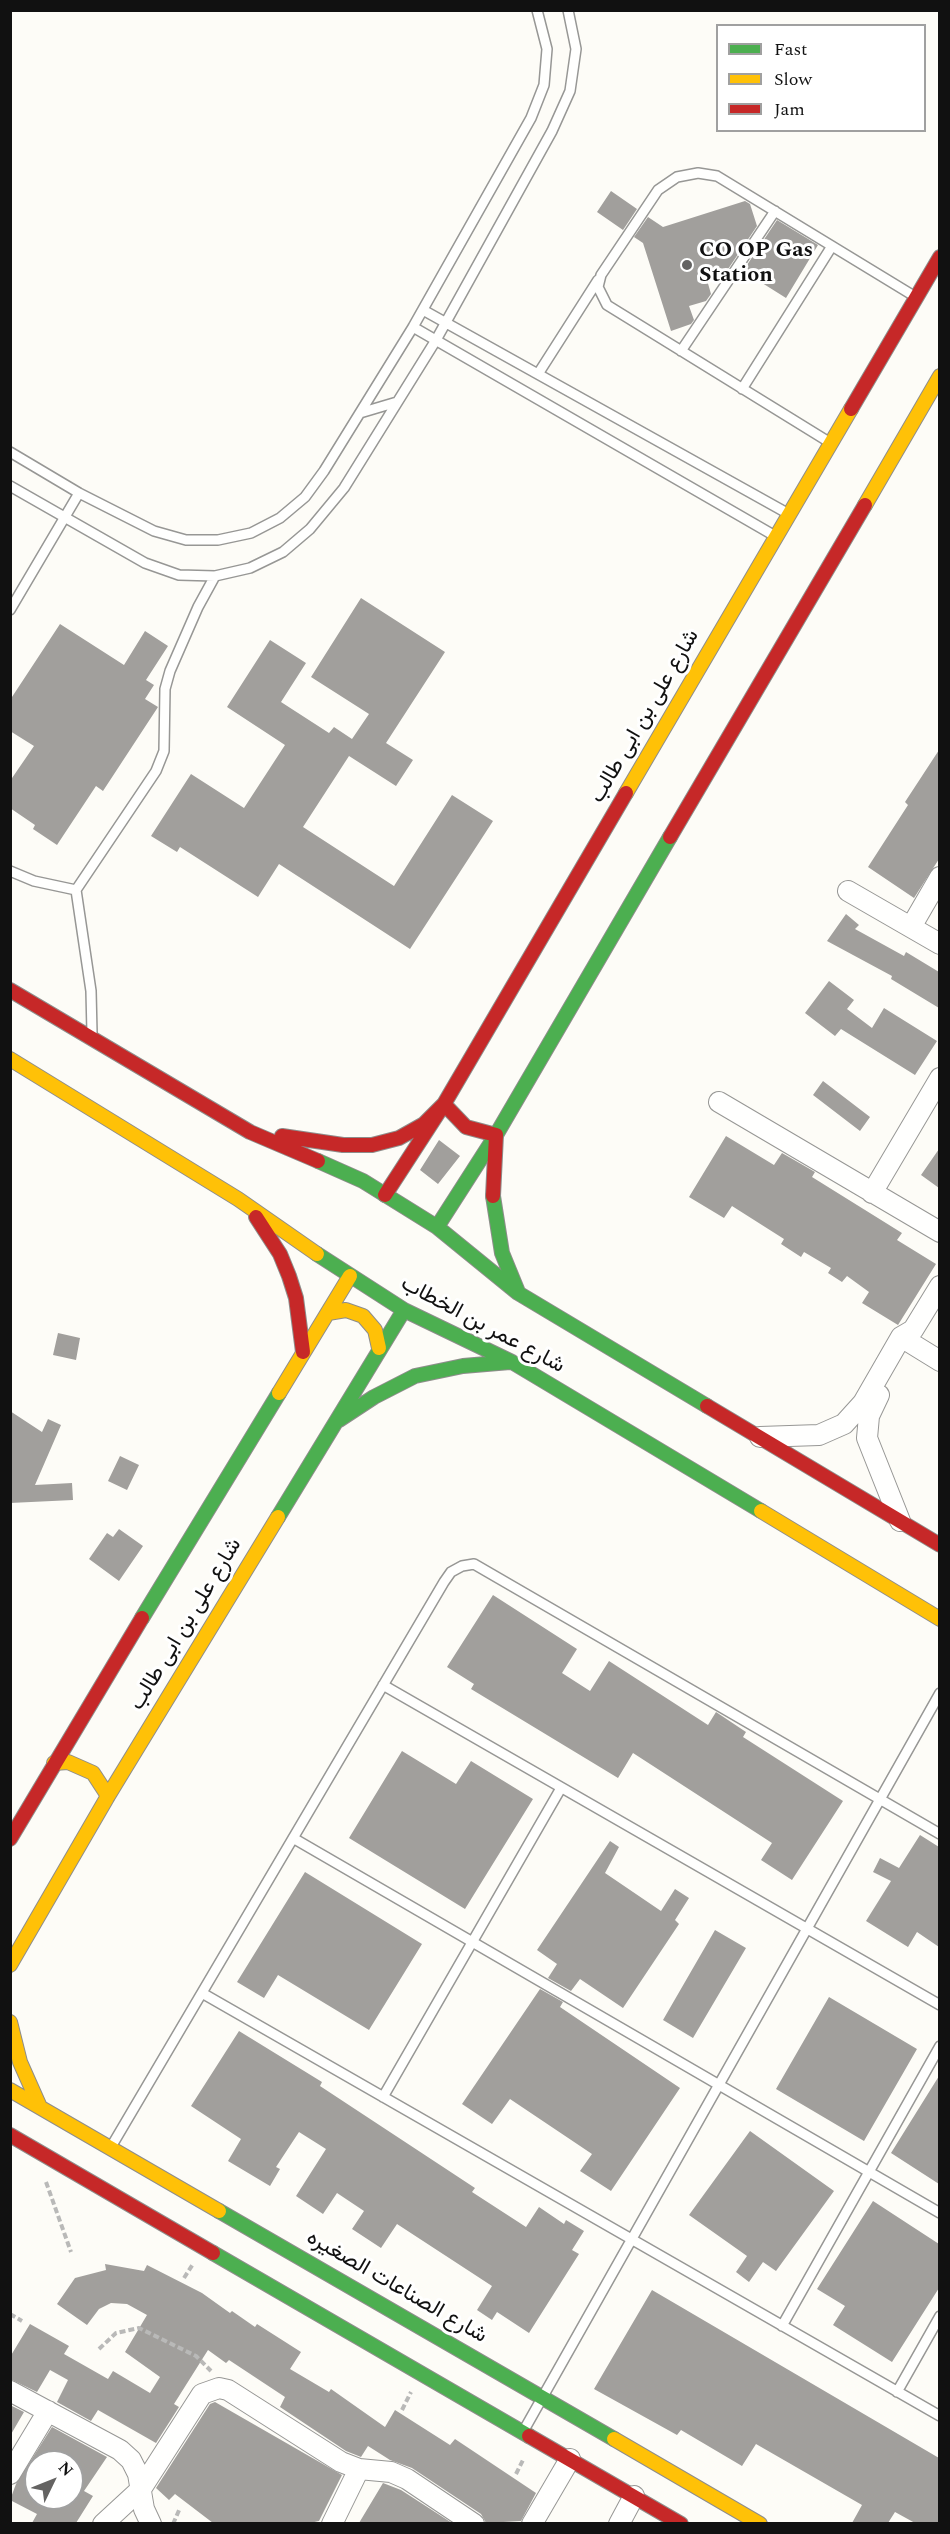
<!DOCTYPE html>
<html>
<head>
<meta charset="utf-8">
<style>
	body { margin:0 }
	#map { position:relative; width:950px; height:2534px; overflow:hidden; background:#fdfcf7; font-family:Spectral,serif }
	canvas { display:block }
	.frame { position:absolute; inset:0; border:12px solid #111; pointer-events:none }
	.legend { position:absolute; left:716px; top:24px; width:210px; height:108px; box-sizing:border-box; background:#fff; border:2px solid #a0a0a0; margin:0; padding:8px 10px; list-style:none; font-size:18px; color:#111 }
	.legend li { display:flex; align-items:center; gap:12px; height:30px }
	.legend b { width:30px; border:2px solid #a0a0a0 }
	.north { position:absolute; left:24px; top:2450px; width:60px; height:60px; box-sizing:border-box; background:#fff; border:2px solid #a0a0a0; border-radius:50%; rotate:47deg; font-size:16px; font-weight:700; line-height:24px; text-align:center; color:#111 }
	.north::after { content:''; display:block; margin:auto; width:21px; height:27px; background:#646362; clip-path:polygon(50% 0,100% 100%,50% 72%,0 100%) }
</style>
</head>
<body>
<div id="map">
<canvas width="950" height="2534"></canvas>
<div class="frame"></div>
<ul class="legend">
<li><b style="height:8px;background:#4caf50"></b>Fast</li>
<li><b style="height:8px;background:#ffc107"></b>Slow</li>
<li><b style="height:8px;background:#c62828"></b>Jam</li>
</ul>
<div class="north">N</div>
</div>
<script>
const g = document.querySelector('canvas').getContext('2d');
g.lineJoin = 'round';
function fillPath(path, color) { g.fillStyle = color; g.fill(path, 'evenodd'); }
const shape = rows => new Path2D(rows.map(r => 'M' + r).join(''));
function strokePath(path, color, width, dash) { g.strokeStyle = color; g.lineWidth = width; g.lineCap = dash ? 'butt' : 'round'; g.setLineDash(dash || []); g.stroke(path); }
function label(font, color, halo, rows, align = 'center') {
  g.font = font + ' Spectral,Vazirmatn,serif'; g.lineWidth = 6; g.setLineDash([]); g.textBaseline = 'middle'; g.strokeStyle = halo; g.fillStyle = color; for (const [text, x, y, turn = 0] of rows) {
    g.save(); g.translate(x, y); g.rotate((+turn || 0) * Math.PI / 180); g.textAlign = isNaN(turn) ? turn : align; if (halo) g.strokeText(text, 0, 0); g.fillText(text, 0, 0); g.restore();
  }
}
fillPath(shape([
	[611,191,637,209,623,230,597,212],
	[745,201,750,204,757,226,724,275,707,280,711,294,706,301,689,306,694,320,691,324,671,331,643,243,634,237,648,217,663,227],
	[777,220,818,245,786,298,743,271],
	[361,598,445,652,386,743,413,760,396,786,349,756,303,827,394,886,452,795,493,821,410,949,279,864,258,897,180,847,177,852,151,836,191,774,244,808,285,745,227,707,270,640,306,663,281,702,329,733,334,727,352,739,369,714,311,677],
	[60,624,124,665,145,631,168,646,146,680,154,685,145,699,158,707,103,791,96,786,57,845,33,829,35,825,10,808,10,781,34,746,10,731,10,700],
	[939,750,939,859,914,898,868,867,908,805,905,802],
	[846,914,859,925,855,929,904,956,906,952,939,972,939,1008,891,979,892,976,827,941],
	[829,981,854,1000,847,1009,872,1028,884,1008,937,1041,915,1075,841,1029,835,1036,805,1013],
	[823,1081,870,1117,860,1131,813,1095],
	[726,1136,774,1165,782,1153,815,1172,812,1177,902,1233,897,1240,936,1264,898,1325,862,1303,869,1292,847,1276,842,1282,828,1273,831,1268,804,1252,801,1257,781,1244,784,1239,732,1206,724,1218,689,1197],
	[439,1140,460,1156,438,1184,420,1170],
	[939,1149,939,1188,921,1175],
	[58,1333,80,1338,76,1360,53,1355],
	[10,1411,42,1432,48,1419,61,1425,35,1485,72,1483,73,1500,10,1503],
	[120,1456,139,1465,127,1490,108,1481],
	[119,1529,143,1546,119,1581,89,1559,107,1533,113,1537],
	[493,1595,577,1649,562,1673,590,1691,609,1661,708,1725,716,1712,746,1732,743,1737,843,1801,792,1880,761,1860,772,1843,633,1753,618,1778,471,1689,474,1684,447,1667],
	[402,1751,456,1784,471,1761,533,1799,465,1909,349,1838],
	[920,1835,939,1847,939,1947,917,1932,908,1947,866,1921,891,1881,873,1872,880,1858,899,1868],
	[610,1841,619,1847,605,1873,661,1911,675,1889,689,1898,675,1920,679,1924,623,2008,580,1979,571,1991,548,1978,557,1964,537,1950],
	[305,1872,422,1944,369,2030,278,1975,264,1998,237,1982],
	[715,1930,746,1948,693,2038,663,2020],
	[540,1989,563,2002,560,2007,680,2088,611,2191,580,2171,592,2154,510,2099,492,2124,462,2104],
	[829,1997,917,2049,864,2141,776,2089],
	[239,2031,322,2082,320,2086,475,2188,472,2192,526,2227,539,2207,564,2224,566,2220,584,2231,572,2250,579,2254,529,2333,497,2312,492,2320,477,2310,492,2286,397,2224,381,2248,352,2229,364,2211,337,2193,323,2214,296,2196,326,2149,299,2132,276,2167,280,2169,270,2186,228,2161,241,2139,191,2106],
	[939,2076,939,2184,891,2153],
	[750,2131,834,2191,776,2271,763,2262,749,2282,736,2272,747,2256,689,2215],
	[873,2201,939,2244,939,2288,892,2362,833,2325,845,2306,817,2289],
	[105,2264,144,2271,147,2265,202,2293,230,2313,232,2311,255,2327,257,2324,301,2352,290,2369,329,2392,331,2389,385,2427,395,2410,450,2445,455,2439,536,2493,521,2521,486,2523,481,2514,412,2468,390,2460,368,2446,361,2457,346,2451,280,2407,285,2397,229,2360,226,2363,208,2350,174,2404,179,2407,156,2443,98,2410,91,2421,57,2402,68,2380,50,2370,37,2392,10,2379,10,2357,30,2324,69,2346,64,2354,108,2379,113,2371,150,2393,160,2377,125,2352,147,2315,127,2304,111,2303,99,2309,87,2325,57,2304,75,2278,106,2270],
	[652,2290,939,2458,939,2523,915,2523,895,2512,888,2523,852,2523,862,2505,756,2444,742,2466,681,2430,677,2435,594,2389],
	[215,2402,342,2475,319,2521,310,2523,213,2523,175,2494,169,2500,156,2488,210,2404],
	[10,2405,24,2412,10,2436],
	[52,2427,107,2457,84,2491,93,2496,76,2523,32,2523,37,2514,10,2500,16,2484],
	[36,2462,72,2462,72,2498,36,2498],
	[383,2483,401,2490,452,2523,359,2523]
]), '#a19f9c');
const lane = shape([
	[423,310,787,513],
	[413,327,775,536],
	[681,351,775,211],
	[538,374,598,280],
	[742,389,832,246],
	[360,413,397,402],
	[829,442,607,305,598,287,601,275,658,190,677,177,698,173,717,176,914,296],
	[10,452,79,493,154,531,186,540,218,540,251,533,280,518,305,497,324,471,413,327,531,118,544,85,547,49,537,10],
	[10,486,145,563,179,575,215,576,250,568,283,552,310,529,344,488,436,340,552,131,570,91,576,49,568,10],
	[10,610,79,493],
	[10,871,34,881,76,890],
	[92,1033,91,991,76,890,156,771,164,751,165,689,170,671,198,607,215,576],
	[383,1685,940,2005],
	[293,1838,940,2213],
	[202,1993,940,2416],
	[383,2097,561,1788],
	[111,2147,444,1582,451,1572,462,1566,474,1564,940,1834],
	[782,2326,940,2046],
	[897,2392,940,2316],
	[524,2430,940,1693]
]);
const street = shape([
	[848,891,940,944],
	[911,927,940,877],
	[719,1102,940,1232],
	[872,1193,940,1078],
	[901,1337,940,1361],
	[879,1395,869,1416,867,1438,900,1521],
	[760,1437,819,1435,844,1424,863,1403,901,1337,913,1330,940,1286],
	[10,2391,120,2450,131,2460,138,2474,144,2509,151,2524],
	[10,2474,48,2411],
	[103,2524,141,2489,202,2394,219,2388,228,2390,341,2462,359,2469,391,2472,407,2479,474,2524],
	[332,2524,359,2469],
	[532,2524,570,2459],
	[619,2524,634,2496]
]);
const fast = shape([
	[318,1161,363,1181,437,1227,518,1293,707,1406],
	[493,1196,502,1253,518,1292],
	[437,1227,496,1135,670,837],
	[317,1254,404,1310,512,1362,761,1511],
	[339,1420,374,1397,415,1376,463,1366,510,1362],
	[278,1517,404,1310],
	[142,1618,279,1393],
	[219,2211,614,2439],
	[213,2253,529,2436]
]);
const slow = shape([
	[865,505,940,376],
	[626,793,851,409],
	[10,1059,238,1199,317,1254],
	[328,1313,346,1310,363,1316,375,1330,379,1348],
	[279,1393,350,1276],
	[761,1511,940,1619],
	[54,1763,68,1762,93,1773,108,1796],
	[10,1965,108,1796,278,1517],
	[10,2022,20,2062,40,2107],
	[10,2090,219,2211],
	[614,2439,760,2524]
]);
const jam = shape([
	[851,409,940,257],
	[670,837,865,505],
	[10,990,250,1132,318,1161],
	[282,1136,343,1145,372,1145,399,1138,424,1124,444,1104,466,1127,496,1135,493,1196],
	[385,1195,444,1104,626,793],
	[256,1217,280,1254,289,1276,296,1298,303,1352],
	[707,1406,940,1545],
	[10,1839,142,1618],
	[10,2135,213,2253],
	[529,2436,681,2524]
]);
strokePath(lane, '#979795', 12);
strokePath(street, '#979795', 22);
strokePath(fast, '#8e8d8b', 16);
strokePath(slow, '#8e8d8b', 16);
strokePath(jam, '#8e8d8b', 16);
strokePath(shape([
	[46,2182,71,2252],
	[184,2278,193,2264],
	[10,2314,22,2321],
	[99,2349,116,2333,139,2328,196,2356,211,2371],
	[402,2410,411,2392],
	[516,2474,524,2458],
	[173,2524,180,2508]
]), '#b9b9b8', 4, [6, 3]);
strokePath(lane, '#fffffe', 9);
strokePath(street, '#fffffe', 20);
strokePath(fast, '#4caf50', 14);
strokePath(slow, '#ffc107', 14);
strokePath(jam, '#c62828', 14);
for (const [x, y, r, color] of [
	[687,265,6,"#646362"]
]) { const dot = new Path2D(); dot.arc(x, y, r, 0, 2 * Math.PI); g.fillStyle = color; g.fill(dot); strokePath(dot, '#fff', 2); }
label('bold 22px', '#111', '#fff', [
	["CO OP Gas",699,252],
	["Station",699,277]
], 'left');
label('22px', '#111', '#fff', [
	["شارع على بن ابى طالب",646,717,-60],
	["شارع عمر بن الخطاب",482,1326,28],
	["شارع على بن ابى طالب",187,1625,-59],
	["شارع الصناعات الصغيره",396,2288,30]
]);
</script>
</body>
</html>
